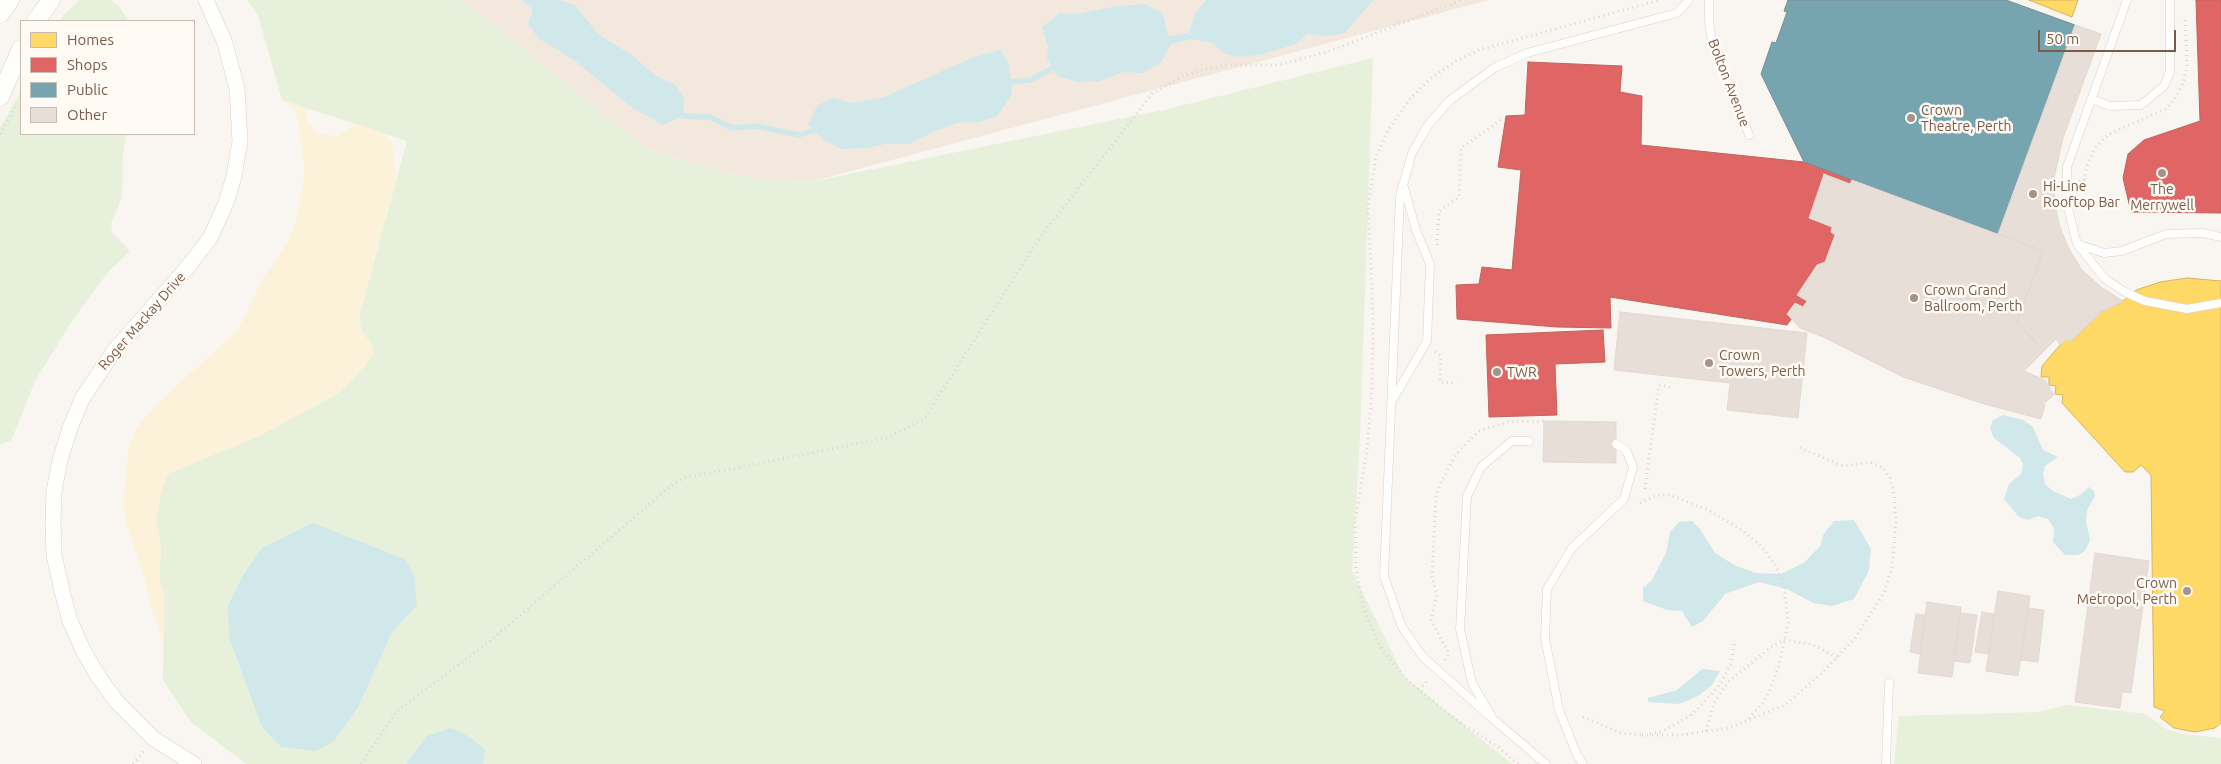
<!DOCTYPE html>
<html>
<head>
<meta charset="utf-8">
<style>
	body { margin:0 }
	#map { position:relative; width:2221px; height:764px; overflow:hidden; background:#f9f5f0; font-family:Ubuntu,sans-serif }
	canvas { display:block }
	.legend { position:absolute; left:20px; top:20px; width:175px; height:115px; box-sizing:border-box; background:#fffaf3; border:1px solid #cabbb1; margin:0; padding:6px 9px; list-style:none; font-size:15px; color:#7a5c4d }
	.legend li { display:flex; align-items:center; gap:10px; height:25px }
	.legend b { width:25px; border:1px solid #cabbb1 }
	.scale { position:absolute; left:2038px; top:30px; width:138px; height:22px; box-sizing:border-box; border:2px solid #7a5c4d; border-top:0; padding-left:6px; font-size:15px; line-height:18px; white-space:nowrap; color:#7a5c4d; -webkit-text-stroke:4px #fffaf3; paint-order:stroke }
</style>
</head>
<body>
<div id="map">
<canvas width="2221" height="764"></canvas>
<ul class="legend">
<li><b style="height:14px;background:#ffd966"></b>Homes</li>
<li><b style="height:14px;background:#e06666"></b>Shops</li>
<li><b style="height:14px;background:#76a5af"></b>Public</li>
<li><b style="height:14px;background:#e6ded7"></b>Other</li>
</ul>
<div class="scale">50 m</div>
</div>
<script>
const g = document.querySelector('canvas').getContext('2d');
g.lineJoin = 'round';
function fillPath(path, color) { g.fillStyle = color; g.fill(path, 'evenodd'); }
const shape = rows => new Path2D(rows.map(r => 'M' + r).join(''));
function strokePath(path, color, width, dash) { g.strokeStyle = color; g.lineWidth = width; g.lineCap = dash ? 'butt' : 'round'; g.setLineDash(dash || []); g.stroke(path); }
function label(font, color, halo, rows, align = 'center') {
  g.font = font + ' Ubuntu,sans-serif'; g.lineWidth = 5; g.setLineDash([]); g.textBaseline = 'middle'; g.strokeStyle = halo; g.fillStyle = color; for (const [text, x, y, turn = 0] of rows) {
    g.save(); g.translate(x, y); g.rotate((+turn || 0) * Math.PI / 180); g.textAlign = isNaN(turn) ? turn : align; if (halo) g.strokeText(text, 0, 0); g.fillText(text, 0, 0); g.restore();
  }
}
fillPath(shape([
	[458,0,1489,0,810,182,754,179,699,166,645,148,476,10]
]), '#f2e8de');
fillPath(shape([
	[80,0,111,0,119,6,129,21,60,21,64,14],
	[247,0,458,0,476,10,645,148,699,166,754,179,810,182,1168,109,1373,58,1360,437,1352,571,1404,677,1512,764,246,764,191,722,163,680,164,593,159,579,161,545,156,523,162,487,167,474,259,436,339,393,367,363,359,317,407,141,282,100,258,15],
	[21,91,21,134,126,134,123,154,122,197,111,223,112,232,130,251,108,272,74,318,35,381,11,441,0,444,0,128],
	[2067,705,2146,714,2164,728,2182,734,2221,738,2221,764,1894,764,1899,716,2039,712]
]), '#e7f0db');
fillPath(shape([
	[282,100,306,108,307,121,318,134,338,136,356,124,384,133,392,142,396,180,359,317,360,328,374,347,373,355,339,393,259,436,167,474,158,505,156,523,161,545,159,579,164,593,163,643,153,613,143,571,127,526,123,503,129,448,137,428,154,407,238,330,264,277,288,242,297,218,305,172,298,119,294,109]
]), '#fbf2d9');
fillPath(shape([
	[522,0,559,0,575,5,598,34,632,55,656,76,674,84,684,97,683,116,663,125,631,107,574,60,538,38,528,23,533,10],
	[1206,0,1373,0,1345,33,1329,36,1307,34,1296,44,1263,54,1239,57,1223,53,1213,43,1191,39,1171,44,1162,61,1144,73,1124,72,1099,81,1079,82,1058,77,1047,58,1048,47,1042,27,1060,13,1077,14,1117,6,1146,4,1163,14,1168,36,1189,33,1195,14],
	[1001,50,1009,64,1012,95,996,117,979,122,956,123,933,132,909,144,886,144,866,148,842,149,826,142,808,124,818,105,833,98,851,103,882,98,974,57],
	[2003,415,2023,420,2033,427,2043,450,2058,457,2045,466,2043,474,2045,484,2053,491,2071,499,2080,495,2089,487,2094,491,2095,496,2087,510,2086,521,2090,540,2085,551,2078,555,2065,555,2053,542,2054,528,2048,519,2038,516,2028,520,2019,517,2004,499,2009,484,2021,474,2023,465,2020,458,1994,438,1990,428,1993,420],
	[1854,520,1871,549,1869,570,1854,599,1832,606,1813,603,1787,589,1759,582,1725,594,1703,621,1692,627,1682,611,1667,610,1643,601,1643,588,1652,580,1666,553,1670,532,1679,522,1692,521,1700,529,1715,553,1736,566,1756,573,1781,574,1805,562,1821,545,1823,535,1834,521],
	[313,523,405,559,414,575,417,605,392,632,358,707,334,741,316,751,281,747,262,727,229,637,228,605,244,574,262,548],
	[1702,669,1720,671,1712,685,1698,696,1679,704,1648,702,1648,698,1677,690],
	[451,728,470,737,485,750,483,764,406,764,427,736]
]), '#d0e8ea');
const homes = shape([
	[2029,0,2078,0,2072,17,2029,0],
	[2187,278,2221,281,2221,723,2215,728,2195,732,2174,728,2160,717,2165,711,2154,707,2151,475,2141,465,2133,472,2125,472,2062,403,2063,395,2055,394,2056,386,2049,385,2049,377,2041,377,2042,366,2060,345,2067,339,2070,342,2101,312,2123,301,2136,290,2160,282,2187,278]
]);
fillPath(homes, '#ffd966');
strokePath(homes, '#d7b45e', 1);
const shops = shape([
	[2196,0,2221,0,2221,213,2131,212,2123,178,2128,154,2144,140,2200,121,2196,0],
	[1528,62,1622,66,1620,92,1642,96,1641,145,1804,162,1852,180,1850,184,1824,174,1818,190,1820,191,1809,218,1832,227,1831,232,1835,235,1825,262,1817,265,1797,295,1807,301,1803,307,1795,303,1787,314,1792,318,1787,325,1610,297,1611,328,1557,327,1457,319,1456,285,1479,284,1482,267,1512,270,1521,170,1498,167,1506,116,1525,115,1528,62],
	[1603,330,1605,362,1555,364,1557,415,1489,417,1486,335,1603,330]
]);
fillPath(shops, '#e06666');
strokePath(shops, '#c1635e', 1);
const public = shape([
	[1788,0,2006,0,2075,25,1998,234,1804,162,1761,74,1772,42,1776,43,1787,12,1784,11,1788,0]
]);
fillPath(public, '#76a5af');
strokePath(public, '#778f92', 1);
strokePath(shape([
	[1011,82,1031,80,1053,68],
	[683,116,710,117,732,128,756,126,799,135,815,130]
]), '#d0e8ea', 5.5);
const building = shape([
	[2075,25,2101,34,2063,138,2054,178,2055,205,2060,227,2069,249,2082,270,2101,287,2123,301,2101,312,2070,342,2067,339,2060,345,2056,339,2044,351,2017,323,2043,251,1998,234,2075,25],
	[1824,174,1850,184,1852,180,2043,251,2017,323,2044,351,2024,371,2045,380,2054,395,2042,405,2045,405,2041,419,1984,404,1903,377,1823,337,1800,328,1787,314,1795,303,1803,307,1807,301,1797,295,1817,265,1825,262,1835,235,1831,232,1832,227,1809,218,1824,174],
	[1620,312,1807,333,1798,418,1727,410,1730,383,1614,370,1620,312],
	[1544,421,1616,422,1616,463,1543,462,1544,421],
	[2095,553,2149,561,2131,693,2122,692,2120,708,2075,702,2095,553],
	[1998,591,2030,596,2018,676,1986,671,1998,591],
	[1927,602,1961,607,1952,677,1918,673,1927,602],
	[2028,608,2044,610,2038,662,2021,660,2028,608],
	[1982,612,1994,614,1989,654,1975,652,1982,612],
	[1960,613,1977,615,1970,663,1953,661,1960,613],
	[1916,614,1925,615,1920,654,1910,652,1916,614]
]);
fillPath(building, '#e6ded7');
strokePath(building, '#e2d8d2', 1);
const service = shape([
	[1709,0,1709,21,1712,43,1749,135],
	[2127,0,2067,167,2067,204,2077,244,2105,279,2125,292,2145,301,2187,309,2221,303],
	[2091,99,2110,106,2141,105,2164,86,2170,72,2170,0],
	[2077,244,2104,253,2122,251,2166,234,2203,233,2221,237],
	[1392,401,1427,341,1430,264,1416,230,1403,184],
	[1529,441,1512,441,1481,467,1467,496,1460,629,1472,683,1493,719,1546,764],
	[1493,719,1423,657,1402,627,1384,576,1400,196,1412,153,1428,125,1449,101,1494,68,1527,53,1677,13,1689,0],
	[1583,764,1577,755,1559,710,1545,638,1547,589,1572,548,1624,499,1633,467,1626,450,1616,444],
	[1886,764,1889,683]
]);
const minor = shape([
	[194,764,154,739,116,701,98,676,83,650,70,621,62,591,54,555,53,523,54,491,60,460,70,428,82,399,114,351,187,268,210,238,226,203,234,176,240,141,237,89,225,43,206,0]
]);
const tertiary = shape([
	[0,14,10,0],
	[36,21,51,0],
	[0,97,21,49]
]);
strokePath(service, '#d7d1cb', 9);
strokePath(minor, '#d7d1cb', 16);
strokePath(tertiary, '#d7d1cb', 19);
strokePath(shape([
	[0,134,17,104],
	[2079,181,2084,180,2088,162,2096,147,2109,134,2166,109,2176,97,2183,83,2187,67,2185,16],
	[1437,245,1439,211,1459,197,1461,148,1501,120,1505,120],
	[1435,352,1441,356,1440,382,1457,383],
	[1645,489,1659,385,1670,387],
	[1640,503,1657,495,1670,495,1708,510,1743,531,1761,546,1775,564,1784,585,1788,623,1779,665,1772,685,1764,702,1748,719],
	[1445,660,1449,654,1431,620,1437,594,1432,576,1436,497,1440,484,1457,453,1479,431,1508,422,1544,421],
	[1419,690,1429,679],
	[1583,717,1621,733,1644,735],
	[1706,731,1714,703,1728,682,1771,647,1784,640,1811,644,1837,657],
	[1650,734,1661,732,1690,716,1708,698,1721,683,1731,663,1735,640],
	[1642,735,1681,735,1729,728,1785,705,1821,674,1855,638,1884,593,1892,567,1896,521,1894,495,1890,478,1883,468,1870,462,1843,466,1798,447],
	[133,764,144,751],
	[361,764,396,712,490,641,673,484,684,478,887,438,924,419,1038,240,1152,94,1181,77,1203,70,1225,65,1278,65,1327,52,1462,0],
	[1518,764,1498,747,1458,721,1404,677,1379,645,1363,606,1356,569,1355,522,1367,450,1372,392,1373,319,1368,206,1376,157,1388,130,1410,99,1430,79,1456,61,1479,50,1660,0]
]), '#dcd5d0', 3, [1, 4]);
strokePath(service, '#fefefd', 8);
strokePath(minor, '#fefefd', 15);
strokePath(tertiary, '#fefefd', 18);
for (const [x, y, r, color] of [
	[1911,118,5,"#a69286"],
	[2162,173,5,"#a69286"],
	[2033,194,5,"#a69286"],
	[1914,298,5,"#a69286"],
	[1709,363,5,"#a69286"],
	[1497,372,5,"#a69286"],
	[2187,591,5,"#a69286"]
]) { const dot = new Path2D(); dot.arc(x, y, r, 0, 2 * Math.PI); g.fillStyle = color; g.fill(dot); strokePath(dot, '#fffaf3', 2); }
label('14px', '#7a5c4d', '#fffaf3', [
	["Bolton Avenue",1729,83,69],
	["Roger Mackay Drive",142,321,-49]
]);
label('14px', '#7a5c4d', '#fffaf3', [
	["Crown",1921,110],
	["Theatre, Perth",1921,126],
	["Hi-Line",2043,186],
	["Rooftop Bar",2043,202],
	["The",2162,189,"center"],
	["Merrywell",2162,205,"center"],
	["Crown Grand",1924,290],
	["Ballroom, Perth",1924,306],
	["Crown",1719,355],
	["Towers, Perth",1719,371],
	["TWR",1507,372],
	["Crown",2177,583,"right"],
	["Metropol, Perth",2177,599,"right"]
], 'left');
</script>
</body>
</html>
